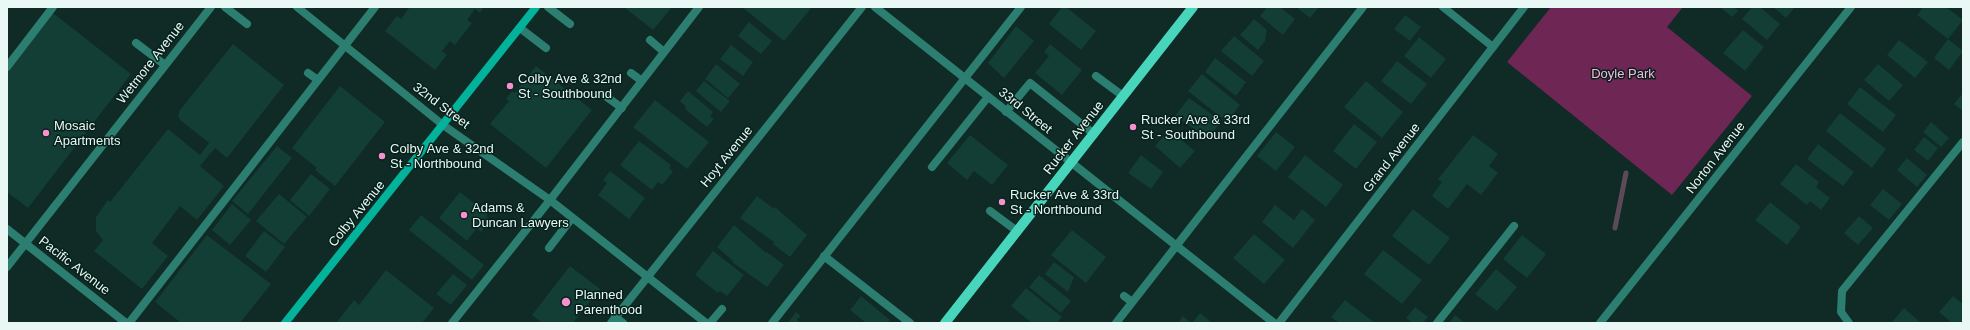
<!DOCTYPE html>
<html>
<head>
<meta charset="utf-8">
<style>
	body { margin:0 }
	#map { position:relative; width:1970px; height:330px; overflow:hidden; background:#102a25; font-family:Helvetica,sans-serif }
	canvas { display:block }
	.frame { position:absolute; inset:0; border:8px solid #e9f8f4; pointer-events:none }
</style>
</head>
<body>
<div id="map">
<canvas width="1970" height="330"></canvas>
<div class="frame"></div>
</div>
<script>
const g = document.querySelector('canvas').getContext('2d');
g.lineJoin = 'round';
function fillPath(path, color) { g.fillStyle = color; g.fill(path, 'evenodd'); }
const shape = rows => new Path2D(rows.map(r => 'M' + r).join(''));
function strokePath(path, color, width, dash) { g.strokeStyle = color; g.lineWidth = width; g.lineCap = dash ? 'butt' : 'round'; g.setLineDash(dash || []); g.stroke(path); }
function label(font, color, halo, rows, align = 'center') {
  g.font = font + ' Helvetica,sans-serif'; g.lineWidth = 3; g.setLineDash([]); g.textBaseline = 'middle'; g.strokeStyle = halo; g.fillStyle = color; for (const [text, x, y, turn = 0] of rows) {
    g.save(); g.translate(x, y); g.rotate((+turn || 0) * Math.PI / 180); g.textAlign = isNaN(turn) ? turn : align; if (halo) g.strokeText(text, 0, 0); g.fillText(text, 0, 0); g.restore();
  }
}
fillPath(shape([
	[1551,7,1683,7,1667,27,1752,96,1672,195,1507,62]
]), '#6e2654');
strokePath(shape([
	[1615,228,1626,173]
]), '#5c4a58', 5);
fillPath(shape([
	[407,7,484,7,480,13,475,9,467,20,472,23,455,45,450,41,442,51,447,55,435,70,385,31,397,16,401,19,409,8],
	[624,7,672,7,653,30],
	[742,7,812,7,784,41],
	[1062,7,1066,7,1096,31,1081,50,1049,24],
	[1267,7,1280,7,1295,19,1283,35,1260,16],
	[1296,7,1319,7,1310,18],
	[1720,7,1734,7,1738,11,1732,17],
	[1752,7,1760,7,1780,24,1767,40,1742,19],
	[1773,7,1795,7,1786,18],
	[1923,7,1946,7,1963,20,1948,39,1917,15],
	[53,13,131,74,28,208,7,192,7,73],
	[1405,15,1421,27,1410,41,1394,29],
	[1254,19,1267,30,1265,41,1258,50,1240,35],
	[749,22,772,41,761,54,738,36],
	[1016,26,1034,41,1004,78,988,63],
	[1743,30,1764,47,1745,71,1723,53],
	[1234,36,1264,61,1252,76,1221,51],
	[1419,37,1446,59,1431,78,1404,56],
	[1948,39,1963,51,1949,70,1934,58],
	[1899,40,1928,62,1915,78,1887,55],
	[233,44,284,85,227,158,215,148,200,166,224,186,197,220,180,206,152,243,168,256,142,289,94,251,103,240,96,231,96,217,108,200,110,202,168,129,200,155,209,143,180,120,178,116,180,110],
	[1050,44,1082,70,1062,95,1035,73,1049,56,1044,52],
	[731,45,753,62,743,76,720,59],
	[1215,58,1246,82,1236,96,1205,72],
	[1397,61,1427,84,1411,104,1381,81],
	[716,64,740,84,728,98,705,79],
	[1878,64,1903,85,1889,101,1864,80],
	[536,66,592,110,546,168,490,124,509,101,506,99,512,91,515,93],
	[1202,74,1240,105,1227,122,1188,91],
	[704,81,730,101,721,112,696,91],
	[1366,81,1403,112,1382,138,1344,107],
	[340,86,385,122,335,186,315,170,317,168,292,148],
	[1860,87,1896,115,1883,132,1847,104],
	[688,91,713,112,710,116,714,119,707,127,685,109,686,107,680,101],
	[1963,93,1963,111,1954,104],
	[1189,98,1221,121,1209,139,1175,116],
	[655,100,709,142,687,169,633,127],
	[1840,113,1886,149,1872,168,1826,131],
	[1931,122,1949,138,1941,147,1923,132],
	[1354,124,1377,142,1356,169,1333,151],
	[1169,130,1195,151,1180,168,1155,146],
	[1276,132,1295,147,1276,171,1257,156],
	[970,135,1008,165,992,185,974,171,967,180,947,163],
	[1473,135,1498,154,1489,166,1498,173,1481,195,1467,184,1448,209,1432,196,1442,182,1438,179],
	[1924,137,1938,148,1928,161,1914,150],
	[639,141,671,165,669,168,673,172,662,185,658,182,652,190,620,165],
	[1818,144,1854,172,1843,186,1807,159],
	[277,146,292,158,248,214,232,201],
	[1141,155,1163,172,1151,189,1128,173],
	[1305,155,1343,185,1326,207,1288,177],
	[1907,158,1927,175,1917,187,1897,170],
	[1796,164,1819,182,1816,187,1830,198,1821,210,1810,201,1807,205,1780,184],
	[610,171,645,198,629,219,598,195,607,183,603,180],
	[311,174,330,189,309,216,290,200],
	[1883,189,1902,204,1889,220,1870,205],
	[460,192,488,214,486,216,490,220,481,232,477,228,467,241,439,218],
	[279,194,307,217,284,244,256,221],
	[757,196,774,209,775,207,807,235,790,257,773,244,774,242,740,218],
	[1770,202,1801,227,1787,245,1755,220],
	[232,204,251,220,230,245,212,230],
	[1275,205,1294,220,1302,209,1315,220,1293,248,1262,222],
	[1413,209,1450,238,1429,265,1392,236],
	[421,215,484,265,472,280,409,230],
	[1859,216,1873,228,1858,245,1844,233],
	[734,225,766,253,767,252,784,265,767,287,732,262,733,261,717,247],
	[1072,230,1106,257,1086,283,1051,255],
	[264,231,285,247,266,272,245,256],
	[1254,234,1285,260,1264,284,1233,258],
	[207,235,271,284,240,323,181,323,155,302],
	[1522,235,1546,254,1527,278,1503,259],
	[1383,250,1422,280,1402,304,1364,274],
	[713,251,744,275,727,296,720,291,718,293,695,275],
	[1054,262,1074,277,1068,292,1045,274],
	[570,266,600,289,573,323,542,323,532,315],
	[1496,269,1517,287,1497,311,1475,294],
	[386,270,434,308,422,323,336,323,354,300,359,305],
	[453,274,467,285,451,305,436,294],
	[1039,275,1071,301,1061,313,1029,287],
	[1026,288,1062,317,1057,323,1032,323,1011,306],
	[861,296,890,320,887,323,866,323,850,310],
	[1953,296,1963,304,1963,323,1952,323,1939,312],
	[1345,300,1375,323,1339,323,1331,317],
	[1415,307,1428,317,1423,323,1412,323,1406,318],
	[1904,308,1921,323,1891,323],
	[796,312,801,316,797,319,799,323,788,323],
	[1200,313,1212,323,1192,323],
	[1455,315,1465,323,1449,323],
	[1183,316,1191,323,1178,323]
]), '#123e35');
strokePath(shape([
	[225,7,247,24],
	[548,7,570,24],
	[520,28,546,48],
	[650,40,664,52],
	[136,43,165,65],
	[7,67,53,7],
	[308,73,318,80],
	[631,73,642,81],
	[1096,76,1123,96],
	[604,95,622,108],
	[1006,112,1030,83,1094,134],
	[932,167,988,97],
	[990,211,1017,231],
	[549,248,572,218],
	[824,256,910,323],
	[1124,296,1132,302],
	[615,317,623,323],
	[129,323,375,7],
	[452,323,550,200,699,7],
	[710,323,722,309],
	[772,323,1021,7],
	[1116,323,1363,7],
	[1437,323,1514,226]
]), '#2c7f70', 8);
strokePath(shape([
	[297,7,443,125,550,200,706,323],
	[875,7,1274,323],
	[1443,7,1493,47],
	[1600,323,1851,7],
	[1849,323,1841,312,1842,291,1963,142]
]), '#2c7f70', 8);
strokePath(shape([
	[7,229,126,323],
	[7,267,211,7],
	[611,323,862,7],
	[1279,323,1524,7]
]), '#2c7f70', 8);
strokePath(shape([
	[285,323,536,7]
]), '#03b29a', 8);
strokePath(shape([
	[945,323,1193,7]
]), '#47d5bb', 10);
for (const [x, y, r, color] of [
	[510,86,4,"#f790ce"],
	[1133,127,4,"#f790ce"],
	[46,133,4,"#f790ce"],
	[382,156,4,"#f790ce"],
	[1002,202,4,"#f790ce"],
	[464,215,4,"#f790ce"],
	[566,302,5,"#f790ce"]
]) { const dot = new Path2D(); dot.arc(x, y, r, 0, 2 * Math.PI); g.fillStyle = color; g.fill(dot); strokePath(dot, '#06211b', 1.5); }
label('13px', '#e9f8f4', '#06211b', [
	["Wetmore Avenue",151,63,-52],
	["32nd Street",441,106,37],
	["33rd Street",1025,111,39],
	["Rucker Avenue",1074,138,-52],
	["Hoyt Avenue",727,157,-51],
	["Grand Avenue",1392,158,-52],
	["Norton Avenue",1716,158,-52],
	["Colby Avenue",357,214,-51],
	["Pacific Avenue",74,266,38]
]);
label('13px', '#fdb8df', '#06211b', [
	["Doyle Park",1623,74]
]);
label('13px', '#e9f8f4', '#06211b', [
	["Colby Ave & 32nd",518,79],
	["St - Southbound",518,94],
	["Rucker Ave & 33rd",1141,120],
	["St - Southbound",1141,135],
	["Mosaic",54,126],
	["Apartments",54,141],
	["Colby Ave & 32nd",390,149],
	["St - Northbound",390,164],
	["Rucker Ave & 33rd",1010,195],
	["St - Northbound",1010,210],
	["Adams &",472,208],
	["Duncan Lawyers",472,223],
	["Planned",575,295],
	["Parenthood",575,310]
], 'left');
</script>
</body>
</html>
